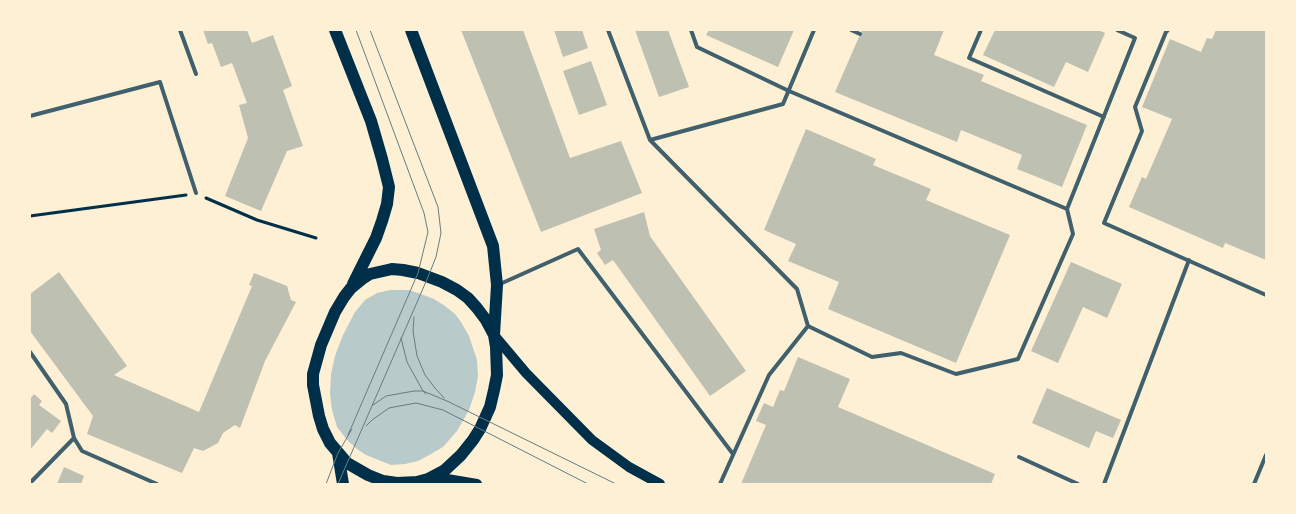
<!DOCTYPE html>
<html>
<head>
<meta charset="utf-8">
<style>
	body { margin:0 }
	#map { position:relative; width:1296px; height:514px; overflow:hidden; background:#fdf0d5; font-family:Roboto,sans-serif }
	canvas { display:block }
	.frame { position:absolute; inset:0; border:31px solid #fdf0d5; pointer-events:none }
</style>
</head>
<body>
<div id="map">
<canvas width="1296" height="514"></canvas>
<div class="frame"></div>
</div>
<script>
const g = document.querySelector('canvas').getContext('2d');
g.lineJoin = 'round';
function fillPath(path, color) { g.fillStyle = color; g.fill(path, 'evenodd'); }
const shape = rows => new Path2D(rows.map(r => 'M' + r).join(''));
function strokePath(path, color, width, dash) { g.strokeStyle = color; g.lineWidth = width; g.lineCap = dash ? 'butt' : 'round'; g.setLineDash(dash || []); g.stroke(path); }
fillPath(shape([
	[390,290,409,290,421,294,434,299,445,306,455,314,461,322,469,336,477,360,478,376,475,392,469,410,457,431,443,447,431,454,418,461,405,464,391,465,366,455,357,449,347,440,337,427,332,410,330,394,331,374,335,356,343,335,355,312,365,300,377,293]
]), '#b9caca');
fillPath(shape([
	[203,30,247,30,252,43,273,35,292,86,283,90,303,146,287,151,261,211,225,196,248,138,239,105,247,103,232,63,221,67,212,43,208,44],
	[461,30,523,30,570,158,621,141,642,193,541,232],
	[554,30,582,30,588,48,563,57],
	[635,30,668,30,689,87,659,97],
	[709,30,794,30,778,67,706,35],
	[862,30,944,30,934,55,984,75,981,81,1087,125,1062,187,1017,169,1022,155,961,130,957,142,835,92],
	[995,30,1098,30,1105,33,1088,72,1066,62,1054,87,983,55],
	[1216,30,1266,30,1266,260,1225,243,1223,248,1129,207,1142,177,1146,179,1172,119,1142,107,1170,39,1201,52,1207,38,1212,39],
	[591,61,607,105,579,115,563,71],
	[806,129,876,159,873,165,931,189,926,200,1010,235,956,363,828,309,839,282,788,261,796,244,764,230],
	[644,212,650,236,746,371,710,396,613,260,605,265,597,253,601,250,594,229],
	[1071,262,1122,284,1107,318,1083,307,1058,363,1031,351],
	[59,272,127,366,114,375,199,412,252,286,249,285,254,273,287,286,291,300,296,302,265,361,240,428,235,425,223,433,218,443,203,451,194,448,182,473,87,434,93,416,30,331,30,294],
	[798,357,850,379,838,407,995,474,991,484,741,484,766,425,756,421,764,403,773,407,780,390,784,391],
	[1047,388,1121,420,1113,438,1096,431,1089,448,1032,423],
	[34,394,42,401,39,405,61,421,52,433,47,429,30,450,30,399],
	[64,467,84,476,81,484,57,484]
]), '#bec0b2');
strokePath(shape([
	[206,198,257,220,316,238],
	[30,216,186,195]
]), '#003049', 3);
strokePath(shape([
	[180,30,196,74],
	[608,30,650,140,797,289,808,326],
	[691,30,697,47,789,91,1067,209],
	[851,30,860,34],
	[981,30,969,58,1104,117],
	[1168,30,1166,32,1135,107,1142,131,1104,223,1266,295],
	[30,116,160,82,196,193],
	[650,140,783,104,814,30],
	[500,284,578,249,733,454],
	[30,352,66,404,74,438,82,451,157,484],
	[1019,457,1078,484],
	[30,483,74,438],
	[720,484,769,375,808,326,872,357,901,353,956,374,1018,359,1073,234,1067,209,1135,38,1117,30],
	[1104,484,1189,260],
	[1254,484,1266,455]
]), '#3f606c', 4);
strokePath(shape([
	[494,335,526,373,592,440,629,467,660,484],
	[428,479,447,479,477,484]
]), '#003049', 10);
strokePath(shape([
	[335,30,371,121,382,159,389,187,387,204,382,221,376,238,353,284],
	[411,30,493,246,497,285,494,335],
	[392,269,403,270,418,273,442,282,457,290,468,298,477,308,486,320,494,335,496,347,497,375,494,390,490,407,480,429,473,440,461,455,445,470,428,479,417,482,397,483,383,481,368,475,347,463,330,443,323,429,319,416,313,385,313,374,321,345,335,312,344,297,351,288,362,279,370,274,392,269],
	[338,453,343,484]
]), '#003049', 12);
strokePath(shape([
	[414,317,413,331,417,356,425,375,435,388,444,398],
	[401,338,407,362,423,391,426,394],
	[373,405,386,396,414,391,423,391,447,401,616,484],
	[366,426,372,420,389,408,416,403,443,410,588,484],
	[348,435,418,273,428,232,424,213,356,30],
	[326,484,338,453,352,429],
	[338,484,428,277,436,257,441,233,438,207,370,30]
]), '#657d81', 1);
</script>
</body>
</html>
